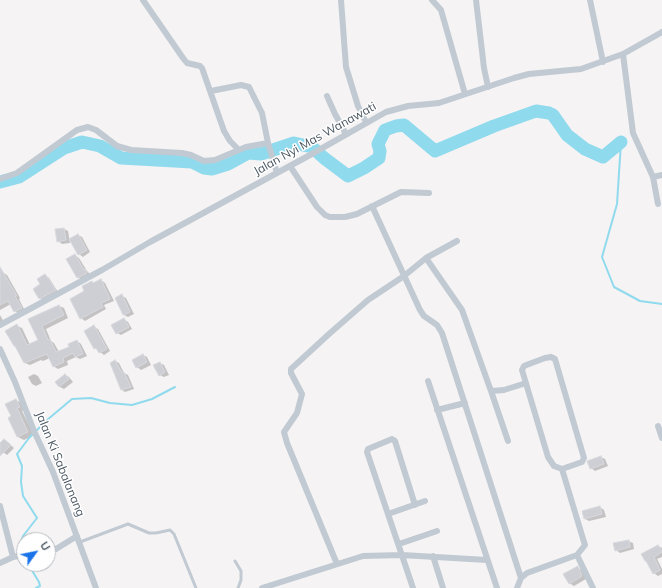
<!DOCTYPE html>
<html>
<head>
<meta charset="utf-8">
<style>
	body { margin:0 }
	#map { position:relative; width:662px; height:588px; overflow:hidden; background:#f5f3f3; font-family:Mulish,sans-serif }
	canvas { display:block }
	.north { position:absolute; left:16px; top:532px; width:40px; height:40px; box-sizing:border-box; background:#fff; border:1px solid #b7bbc0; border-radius:50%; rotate:57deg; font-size:11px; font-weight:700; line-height:16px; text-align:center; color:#4a5661 }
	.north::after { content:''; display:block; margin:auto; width:14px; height:18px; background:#1a73e8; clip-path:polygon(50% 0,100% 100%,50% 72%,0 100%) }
</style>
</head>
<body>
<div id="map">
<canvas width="662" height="588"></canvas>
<div class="north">U</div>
</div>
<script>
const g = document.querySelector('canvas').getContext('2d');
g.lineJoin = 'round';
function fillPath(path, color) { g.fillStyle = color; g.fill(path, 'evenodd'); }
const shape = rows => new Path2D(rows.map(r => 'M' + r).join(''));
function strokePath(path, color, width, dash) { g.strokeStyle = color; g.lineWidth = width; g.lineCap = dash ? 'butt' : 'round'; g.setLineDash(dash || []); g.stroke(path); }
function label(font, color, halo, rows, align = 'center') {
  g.font = font + ' Mulish,sans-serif'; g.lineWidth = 3; g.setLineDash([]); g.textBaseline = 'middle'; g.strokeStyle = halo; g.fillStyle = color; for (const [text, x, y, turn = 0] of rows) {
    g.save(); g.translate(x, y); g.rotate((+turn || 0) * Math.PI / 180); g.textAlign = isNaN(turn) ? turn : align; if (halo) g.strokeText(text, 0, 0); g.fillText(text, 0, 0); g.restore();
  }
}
fillPath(shape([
	[64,229,68,231,70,243,62,244,58,241],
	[78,235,82,237,90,252,83,257,79,254],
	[75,255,79,258,87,271,91,275,82,280,78,277],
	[2,272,7,275,20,298,19,299,25,311,19,314,15,311,11,304,0,310,0,274],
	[45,275,49,278,58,292,43,300,40,298,41,285],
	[101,280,105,283,114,301,104,305,106,309,85,321,81,318,86,291,92,282,94,283],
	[122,296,126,298,134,314,128,317,124,315],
	[59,306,64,308,68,318,46,329,51,341,54,343,59,352,70,347,77,341,81,344,87,356,80,359,76,357,67,361,68,365,58,369,53,366,50,358,43,361,41,360,30,365,25,363,17,326,22,328,30,345,39,340,30,319],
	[0,315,4,322,0,325],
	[124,319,128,322,132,329,121,335,117,333],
	[94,327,98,329,110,351,104,355,95,348],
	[143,355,147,357,151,365,141,370,137,367],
	[115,361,119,363,124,373,128,375,134,389,125,392,122,390],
	[160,363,164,365,169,375,164,377,160,375],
	[34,374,38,376,42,383,36,386,32,384,28,377],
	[65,375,69,377,73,382,64,389,60,387,56,382],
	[16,400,22,403,25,410,22,411,34,435,24,440,18,437,9,418,12,417],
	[5,440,14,448,7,455,0,450,0,445],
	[601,457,605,459,608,466,595,471,591,468],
	[600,507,604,510,606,517,589,521,585,519],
	[628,541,633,543,634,549,620,553,616,550],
	[658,546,662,548,662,557,657,559,662,569,662,574,658,576,654,573,649,562],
	[578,568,582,570,586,579,574,586,569,583]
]), '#0003');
strokePath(shape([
	[621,142,617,204,602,257,614,287,640,301,662,304],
	[22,554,19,547,23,536,37,518,23,496,21,482,22,466,17,454,29,438,47,420,72,399,91,398,110,403,132,405,152,399,175,387],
	[28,564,39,582,40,586,36,588]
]), '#90daee', 2);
strokePath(shape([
	[0,182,19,177,64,148,82,142,100,146,121,158,192,162,204,168,212,169,228,164,248,153,261,154,294,143,312,147,324,158,348,176,364,168,379,158,380,151,378,144,385,130,396,126,404,125,435,151,494,126,536,111,549,113,553,115,567,135,585,149,603,157,621,142]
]), '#90daee', 13);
const building = shape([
	[64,228,66,240,57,242,55,229,64,228],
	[78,234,87,250,78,255,69,239,78,234],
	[75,254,84,270,85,269,87,273,77,278,66,259,75,254],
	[0,267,17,296,15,296,22,308,14,312,8,301,0,305,0,267],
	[45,274,56,290,39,299,33,289,40,284,37,279,45,274],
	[101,279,110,299,101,303,103,307,80,319,70,299,84,291,82,286,92,281,93,283,101,279],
	[122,294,130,312,123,315,115,298,122,294],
	[59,305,64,315,42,326,48,340,50,339,56,352,69,347,68,344,77,340,83,354,75,357,73,353,63,358,64,362,53,367,47,354,24,363,15,346,14,346,5,331,17,324,27,345,38,340,28,319,59,305],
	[124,318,129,327,116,334,111,325,124,318],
	[94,325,107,349,99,353,96,348,94,349,84,331,94,325],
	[143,354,147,362,136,368,132,360,143,354],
	[115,360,122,373,124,372,131,387,121,390,110,363,115,360],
	[160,362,165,372,159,376,153,365,160,362],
	[65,374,69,379,59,387,55,382,65,374],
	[16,399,20,407,17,408,28,432,17,437,8,418,11,416,5,404,16,399],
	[4,439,11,445,0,456,0,443,4,439],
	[601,456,604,464,590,469,587,461,601,456],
	[600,506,602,514,584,519,582,511,600,506],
	[629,540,630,547,615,551,613,543,629,540],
	[658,545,662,552,654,557,660,570,653,574,646,561,645,561,641,554,658,545],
	[578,566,582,576,569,584,563,574,578,566]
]);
fillPath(building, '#cdcfd5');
strokePath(building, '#d7d9de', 1);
strokePath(shape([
	[80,542,128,524,149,533,156,533,170,530,174,534,196,588],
	[235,561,241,571,241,580,238,588]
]), '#c1cad2', 3);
strokePath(shape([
	[143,0,183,58,187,63,200,66,202,68,224,131,230,141,239,150],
	[341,0,346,67,358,106,366,122],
	[432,0,441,10,465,94],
	[476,0,484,68,488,87],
	[590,0,603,62],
	[623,54,633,133,653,177,658,204],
	[211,91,241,85,249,87,262,113,268,143],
	[327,96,335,114,346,134],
	[290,166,317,207,325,215,330,217,345,217,357,214,401,192,429,193],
	[653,177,662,175],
	[0,179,17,173,77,130,88,127,96,130,117,146,131,150,182,153,191,155,204,161,215,160,246,147,268,143,277,173],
	[372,206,420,310,424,316,437,325,442,333,521,578],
	[426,258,462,310,491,391,504,390,526,383],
	[0,325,102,270,150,242,310,155,386,112,408,106,439,103,514,78,529,74,581,69,623,54,662,32],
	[0,349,15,382,34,431,53,472,96,588],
	[551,357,555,359,584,458,582,462,562,469,554,466,548,457,522,370,524,366,529,364,545,358,551,357],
	[428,381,497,588],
	[491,391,508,441],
	[437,410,465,403],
	[658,426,662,438],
	[562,469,584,542,585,545,577,555,593,588],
	[0,506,13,557],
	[388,514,425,501],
	[399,544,437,531],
	[48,551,56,549,77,536],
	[433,556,443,588],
	[0,563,13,557,24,555],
	[337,564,287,443,284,432,297,413,302,394,291,373,291,369,329,334,368,300,404,276,426,258,457,241],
	[262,588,363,556,402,555,487,560],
	[413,588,367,452,368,449,392,439,395,441,415,505],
	[517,588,521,578,527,573,577,555]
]), '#c1cad2', 6);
label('12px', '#4a5661', '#fff', [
	["Jalan Nyi Mas Wanawati",315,139,-29],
	["Jalan Ki Sabalanang",60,464,68]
]);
</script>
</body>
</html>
